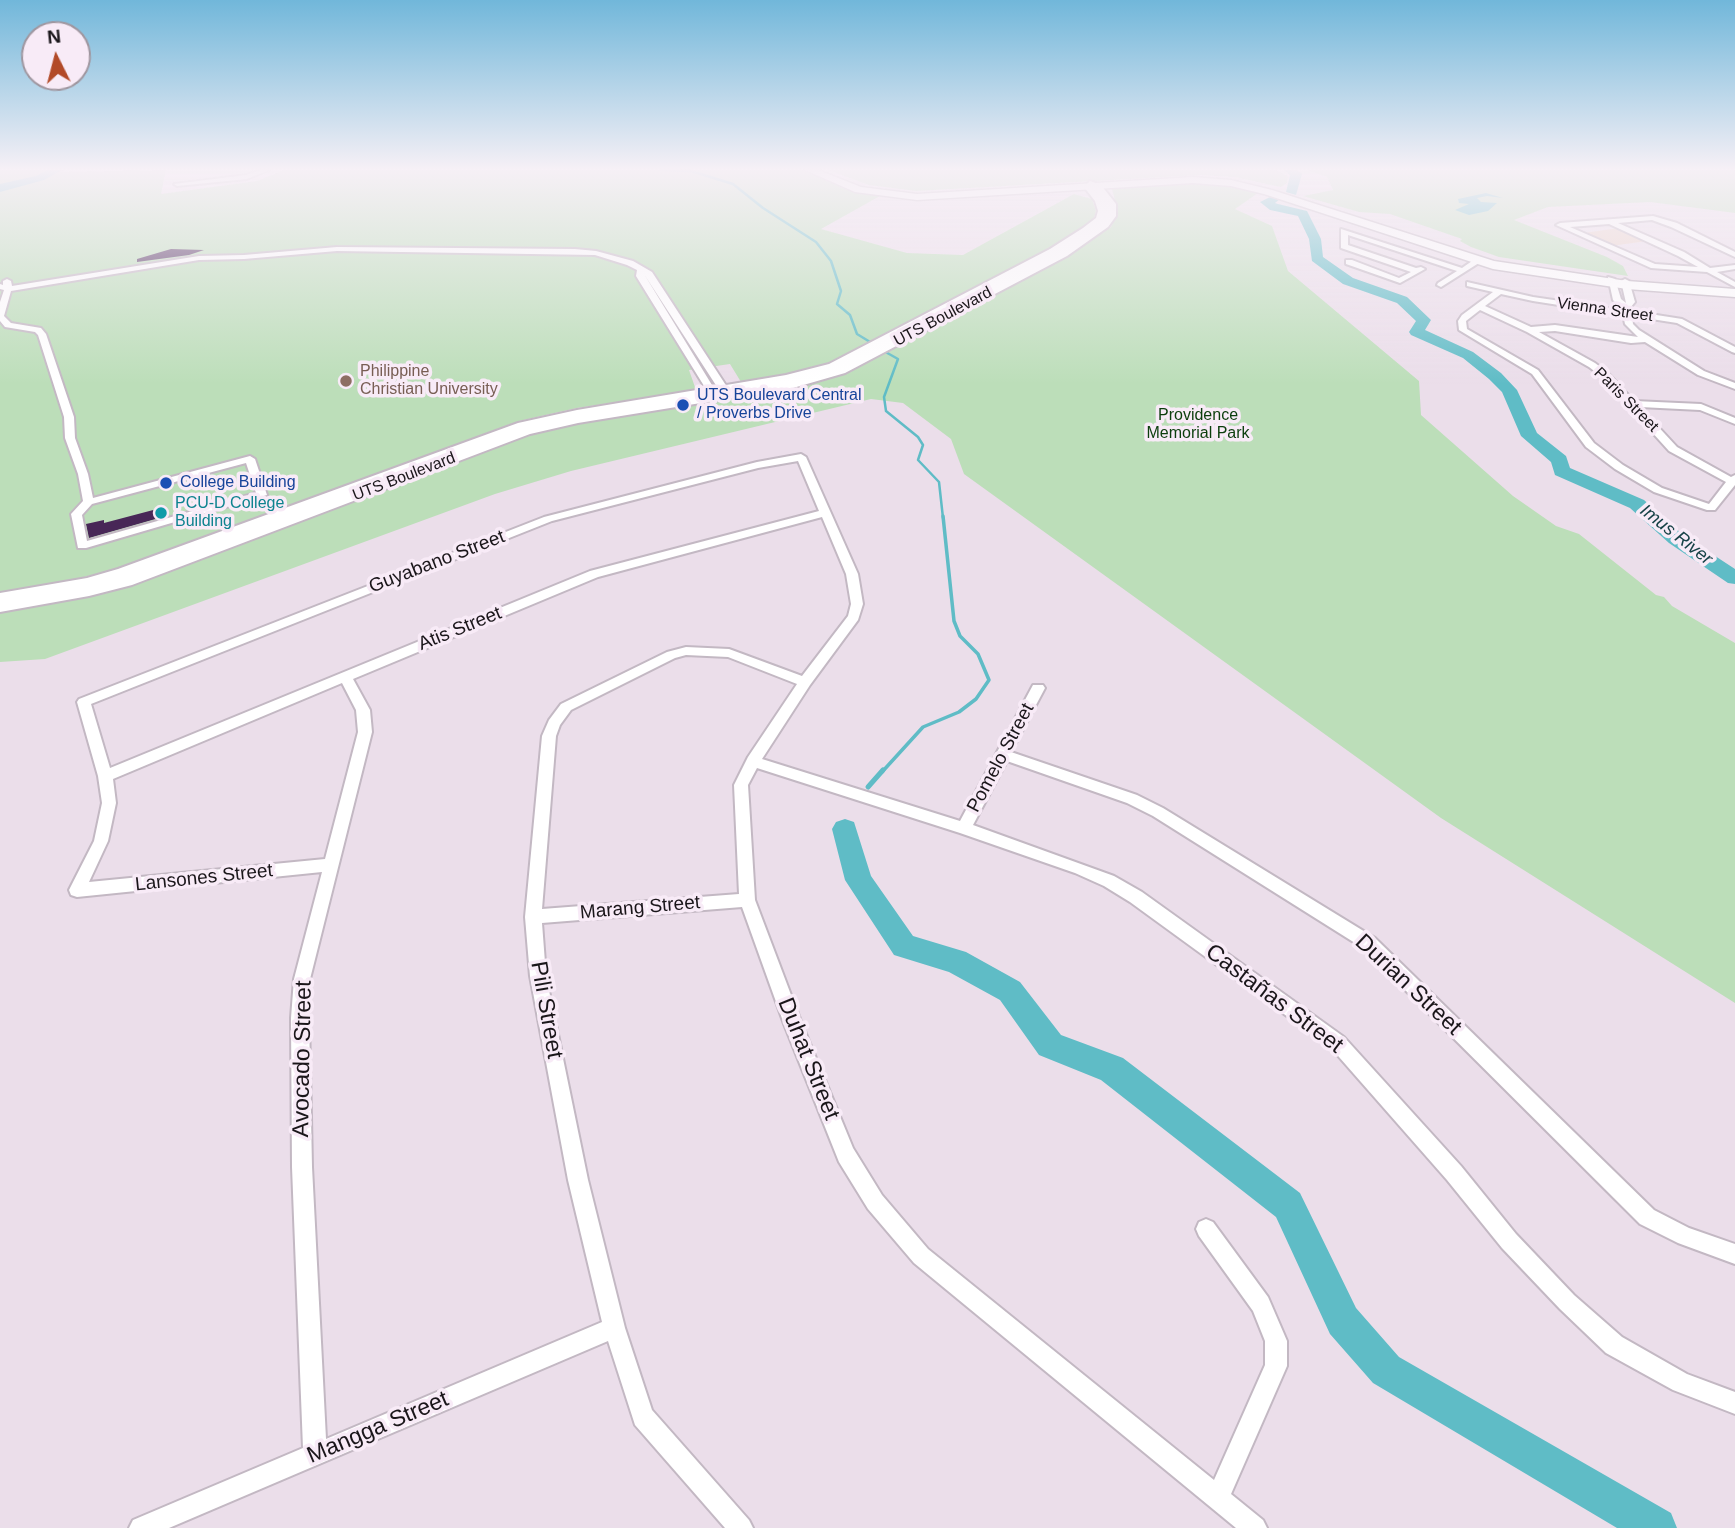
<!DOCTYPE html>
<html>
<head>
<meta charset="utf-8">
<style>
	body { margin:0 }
	#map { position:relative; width:1735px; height:1528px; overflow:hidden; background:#ebdeea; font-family:Helvetica,sans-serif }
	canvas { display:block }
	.north { position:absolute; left:21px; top:21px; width:70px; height:70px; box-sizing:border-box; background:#f8ebf7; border:2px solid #9f969f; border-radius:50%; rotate:354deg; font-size:19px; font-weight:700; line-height:28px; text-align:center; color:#1a161a }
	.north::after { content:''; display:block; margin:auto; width:24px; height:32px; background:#b24a28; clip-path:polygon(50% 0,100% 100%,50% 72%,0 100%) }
</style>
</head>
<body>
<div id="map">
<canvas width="1735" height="1528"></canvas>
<div class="north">N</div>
</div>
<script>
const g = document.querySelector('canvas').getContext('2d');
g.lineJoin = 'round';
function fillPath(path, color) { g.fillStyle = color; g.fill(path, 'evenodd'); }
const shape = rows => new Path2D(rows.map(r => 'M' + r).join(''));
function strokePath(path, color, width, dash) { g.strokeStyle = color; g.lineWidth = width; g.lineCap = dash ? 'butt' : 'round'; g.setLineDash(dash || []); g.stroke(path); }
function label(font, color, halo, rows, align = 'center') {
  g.font = font + ' Helvetica,sans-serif'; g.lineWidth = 7; g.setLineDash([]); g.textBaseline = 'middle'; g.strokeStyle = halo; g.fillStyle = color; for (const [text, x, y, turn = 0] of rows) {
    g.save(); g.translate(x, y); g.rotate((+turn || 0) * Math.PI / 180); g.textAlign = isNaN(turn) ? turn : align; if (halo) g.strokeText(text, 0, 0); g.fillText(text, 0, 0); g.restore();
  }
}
fillPath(shape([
	[1619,228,1647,241,1611,246,1584,233]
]), '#ebd3ca');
fillPath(shape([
	[0,170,64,170,60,172,166,170,161,194,257,181,284,170,803,170,845,189,880,196,821,229,907,253,963,255,1074,194,1092,199,1096,211,1094,218,1082,228,1049,249,829,363,802,372,741,382,730,364,689,370,696,390,577,408,519,421,119,568,76,579,0,592],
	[828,170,1275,170,1288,176,1287,183,1281,187,1234,177,1201,175,916,191,869,185],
	[1307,170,1735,170,1735,213,1650,202,1548,207,1514,220,1607,257,1623,266,1628,276,1499,257,1471,247,1460,241,1462,239,1390,214,1359,212,1303,196,1333,190,1327,177],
	[1193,183,1222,185,1258,193,1235,209,1272,226,1288,271,1419,381,1421,415,1513,496,1556,526,1579,534,1656,595,1664,597,1672,606,1735,643,1735,1003,1441,818,964,474,951,439,903,403,871,399,571,471,495,494,45,659,0,662,0,612,90,595,529,434,582,422,797,387,846,373,1068,255,1111,227,1118,212,1112,189]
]), '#bcdeb9');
fillPath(shape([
	[1486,193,1503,198,1487,196,1477,198,1481,202,1497,203,1488,211,1469,215,1455,210,1469,204,1459,203,1458,199]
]), '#5fbcc6');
strokePath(shape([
	[660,170,691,171,733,184,763,208,816,242,831,261,841,291,837,304,850,315,857,334,875,345],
	[882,350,898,359,884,397,886,411,918,437,923,445,918,460,939,482,943,518]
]), '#5fbcc6', 2.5);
strokePath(shape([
	[882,772,923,727,959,712,976,699,989,680,978,654,960,636,954,621,943,516]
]), '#5fbcc6', 3.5);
strokePath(shape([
	[868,787,883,770]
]), '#5fbcc6', 5);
fillPath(shape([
	[48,170,62,170,44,180,0,192,0,184,36,176,48,170],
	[1284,170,1297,170,1302,174,1296,195,1286,192,1290,175,1284,170],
	[1274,195,1280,199,1275,203,1278,204,1307,211,1321,239,1323,257,1353,278,1407,297,1431,320,1425,330,1473,352,1501,373,1517,390,1537,433,1566,456,1570,468,1644,500,1683,535,1735,569,1735,584,1728,583,1669,543,1630,508,1555,475,1551,462,1521,436,1502,392,1489,379,1463,358,1411,335,1409,332,1416,321,1397,303,1343,284,1312,261,1309,239,1298,216,1270,210,1260,202,1274,195],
	[845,819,854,822,871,876,913,936,966,952,1020,982,1061,1035,1123,1058,1300,1193,1356,1308,1399,1357,1671,1513,1677,1528,1617,1528,1373,1383,1330,1334,1276,1217,1101,1080,1039,1055,1000,1000,949,972,894,955,845,880,832,829,836,822,845,819]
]), '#5fbcc6');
fillPath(shape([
	[171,249,204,250,189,255,137,262,137,259],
	[157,509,159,518,89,538,86,524,104,520,104,523]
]), '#482757');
const minor = shape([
	[261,170,269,170,247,179,177,186,174,184,246,175,261,170],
	[1653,216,1677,223,1735,252,1735,257,1671,227,1652,220,1618,223,1684,252,1710,268,1735,265,1735,269,1717,272,1735,282,1735,287,1707,272,1651,268,1556,225,1560,223,1653,216],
	[1609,224,1678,256,1698,267,1655,264,1570,227,1609,224],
	[1341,229,1462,268,1475,259,1482,261,1441,287,1437,285,1438,283,1457,271,1348,235,1348,245,1416,268,1421,267,1425,269,1400,283,1346,264,1346,260,1352,260,1399,278,1411,272,1341,248,1341,229],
	[337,247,575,249,596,251,633,261,652,272,729,390,724,397,721,398,709,394,636,276,637,270,627,265,595,255,337,251,244,259,199,260,11,291,4,316,11,323,41,328,46,334,74,417,75,438,88,474,93,498,250,456,255,459,267,495,86,548,78,548,71,514,83,501,78,474,65,438,64,417,38,335,35,332,5,327,0,321,0,302,4,290,0,289,0,284,3,285,3,281,7,279,11,281,12,286,199,256,244,255,337,247],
	[644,274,719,390,719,391,715,390,644,274],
	[246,463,256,493,87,541,82,515,92,504,246,463],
	[1608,277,1615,279,1621,299,1626,303,1621,281,1625,279,1629,281,1635,302,1630,308,1631,311,1682,319,1735,347,1735,353,1732,352,1677,323,1632,316,1633,324,1639,330,1704,371,1735,383,1735,389,1698,375,1645,342,1631,343,1555,331,1539,332,1595,363,1608,373,1634,401,1701,404,1735,418,1735,424,1700,410,1640,407,1677,447,1731,477,1735,475,1735,485,1715,510,1707,510,1654,492,1615,469,1586,447,1532,374,1459,330,1458,321,1462,315,1493,292,1467,286,1467,282,1533,297,1622,310,1613,300,1608,277],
	[1501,294,1533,301,1623,315,1625,324,1638,337,1555,325,1531,327,1485,306,1501,294],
	[1480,310,1527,332,1589,367,1602,377,1669,451,1726,482,1709,504,1662,488,1623,465,1594,443,1538,370,1467,329,1466,321,1480,310],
	[801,454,806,457,858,574,863,604,858,620,810,685,762,759,960,821,1033,685,1043,685,1045,688,1011,752,1137,795,1163,808,1375,938,1654,1210,1689,1228,1735,1244,1735,1264,1678,1243,1640,1224,1363,948,1153,816,1127,803,1007,761,973,825,1114,876,1142,892,1344,1037,1461,1166,1516,1234,1574,1295,1622,1337,1687,1374,1735,1392,1735,1414,1673,1390,1606,1353,1560,1309,1502,1248,1447,1180,1332,1049,1130,902,1104,886,1075,873,960,833,757,768,748,785,755,900,802,1024,853,1148,882,1195,928,1249,1214,1480,1265,1365,1265,1341,1253,1311,1199,1236,1196,1229,1199,1222,1206,1219,1213,1222,1268,1297,1287,1341,1287,1366,1231,1494,1263,1520,1267,1528,1236,1528,914,1263,868,1209,839,1162,784,1024,742,907,542,923,546,976,588,1180,625,1328,652,1410,749,1520,753,1528,725,1528,635,1425,608,1341,169,1528,129,1528,133,1520,303,1448,292,1167,291,1018,294,979,322,872,77,897,71,895,69,890,94,841,102,803,98,776,77,702,79,699,544,517,757,462,801,454],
	[798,461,819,511,590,571,110,768,91,704,552,521,758,468,798,461],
	[822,517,846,574,851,604,848,616,802,676,729,649,686,647,667,652,561,704,549,720,542,736,525,917,530,976,568,1180,602,1322,326,1439,312,1167,309,1018,310,979,372,732,370,710,353,679,598,577,822,517],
	[686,655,728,657,797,684,748,757,734,785,739,894,542,909,556,736,560,725,571,710,675,658,686,655],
	[342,683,356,710,358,732,325,859,89,882,108,841,116,803,113,779,342,683]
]);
const secondary = shape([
	[1090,181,1101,185,1116,204,1116,216,1108,227,1067,256,845,373,793,388,578,423,530,434,132,585,89,596,0,612,0,593,87,578,118,569,518,423,577,410,786,375,829,364,1050,249,1083,228,1096,218,1098,211,1095,201,1084,187,1090,181]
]);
const trunk = shape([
	[805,170,818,170,861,187,917,194,1193,177,1231,180,1272,190,1494,261,1627,281,1735,289,1735,297,1627,289,1493,269,1264,194,1231,186,1193,183,917,200,855,192,805,170]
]);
strokePath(minor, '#c3b8c3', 4);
strokePath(secondary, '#c3b8c3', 4);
strokePath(trunk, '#c3b8c3', 3);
fillPath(minor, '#fff');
fillPath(secondary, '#fff');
fillPath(trunk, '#fff');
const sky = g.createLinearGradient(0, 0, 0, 384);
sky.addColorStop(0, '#71b7da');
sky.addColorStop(0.44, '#f6f0f6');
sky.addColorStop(1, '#f6f0f600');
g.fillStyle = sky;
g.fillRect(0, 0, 1735, 384);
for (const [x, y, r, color] of [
	[346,381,7,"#8d6e63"],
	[683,405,7,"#1a4fb4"],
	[166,483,7,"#1a4fb4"],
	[161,513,7,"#0f9aa8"]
]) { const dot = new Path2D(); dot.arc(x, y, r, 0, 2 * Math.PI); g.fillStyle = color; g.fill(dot); strokePath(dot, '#f8ebf7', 2.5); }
label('16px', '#1a161a', '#f8ebf7', [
	["Vienna Street",1605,310,8],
	["UTS Boulevard",943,317,-28],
	["Paris Street",1626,400,45],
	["UTS Boulevard",404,477,-21]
]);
label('16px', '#785e54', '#f8ebf7', [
	["Philippine",360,372],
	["Christian University",360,390]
], 'left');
label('16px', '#164399', '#f8ebf7', [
	["UTS Boulevard Central",697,396],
	["/ Proverbs Drive",697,414],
	["College Building",180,483]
], 'left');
label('16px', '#0b3e0c', '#f8ebf7', [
	["Providence",1198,416],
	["Memorial Park",1198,434]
]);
label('16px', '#0d838f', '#f8ebf7', [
	["PCU-D College",175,504],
	["Building",175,522]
], 'left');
label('italic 18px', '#184348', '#f8ebf7', [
	["Imus River",1676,535,38]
]);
label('19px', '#1a161a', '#f8ebf7', [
	["Guyabano Street",437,562,-21],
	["Atis Street",460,629,-22],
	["Pomelo Street",1001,758,-62],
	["Lansones Street",204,878,-6],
	["Marang Street",640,908,-5]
]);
label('23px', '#1a161a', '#f8ebf7', [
	["Durian Street",1408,985,43],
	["Castañas Street",1274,999,37],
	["Pili Street",546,1010,80],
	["Avocado Street",303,1059,-89],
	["Duhat Street",808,1059,68],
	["Mangga Street",378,1428,-23]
]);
</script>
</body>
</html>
